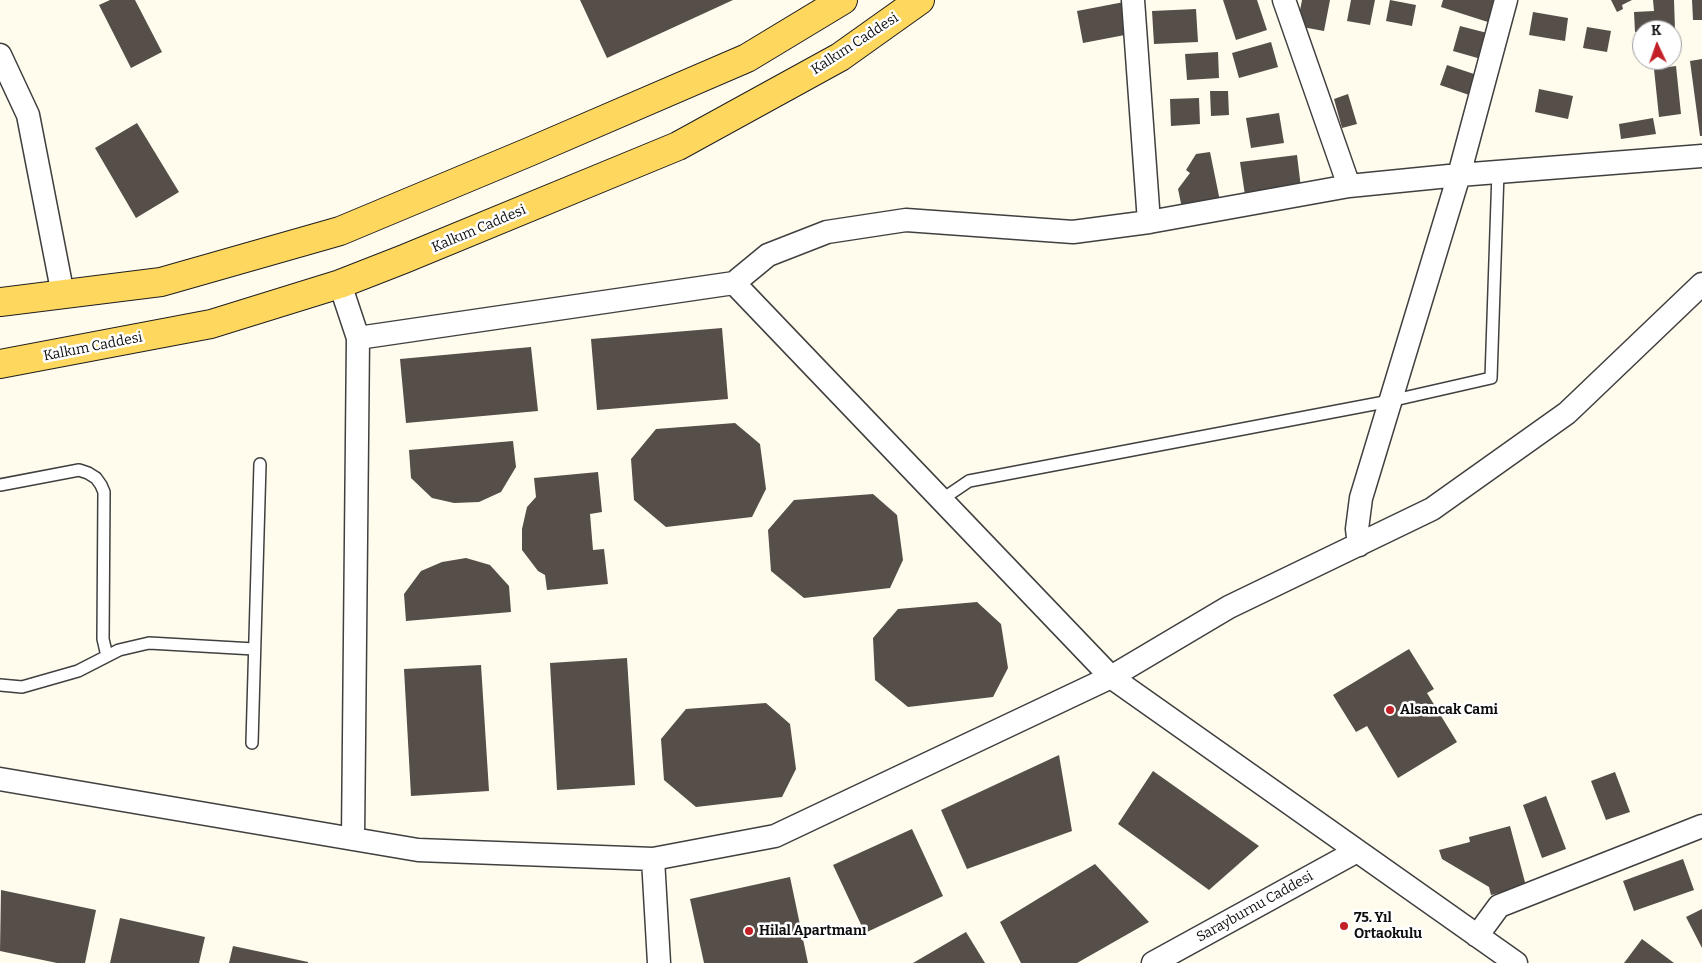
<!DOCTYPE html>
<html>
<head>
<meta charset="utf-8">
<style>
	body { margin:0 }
	#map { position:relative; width:1702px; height:963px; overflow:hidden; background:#fffbed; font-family:Bitter,serif }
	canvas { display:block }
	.north { position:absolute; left:1632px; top:20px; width:50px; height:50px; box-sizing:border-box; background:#fff; border:1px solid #9e9e9e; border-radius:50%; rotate:357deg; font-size:14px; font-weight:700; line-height:20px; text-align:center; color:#0d0d0d }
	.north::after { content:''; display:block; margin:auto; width:18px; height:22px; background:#c31f27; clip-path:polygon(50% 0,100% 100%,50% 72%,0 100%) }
</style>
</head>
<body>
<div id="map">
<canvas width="1702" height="963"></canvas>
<div class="north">K</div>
</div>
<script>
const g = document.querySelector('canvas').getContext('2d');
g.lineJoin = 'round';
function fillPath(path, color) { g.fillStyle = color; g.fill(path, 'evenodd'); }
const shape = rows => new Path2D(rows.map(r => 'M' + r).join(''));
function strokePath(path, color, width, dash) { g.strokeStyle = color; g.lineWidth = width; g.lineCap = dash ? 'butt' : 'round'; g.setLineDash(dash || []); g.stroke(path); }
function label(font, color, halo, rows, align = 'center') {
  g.font = font + ' Bitter,serif'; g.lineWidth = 5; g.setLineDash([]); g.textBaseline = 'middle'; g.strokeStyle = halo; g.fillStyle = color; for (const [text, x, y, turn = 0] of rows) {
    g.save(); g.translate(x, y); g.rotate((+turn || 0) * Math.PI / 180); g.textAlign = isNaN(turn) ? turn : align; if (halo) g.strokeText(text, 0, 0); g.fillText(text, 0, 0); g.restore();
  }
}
fillPath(shape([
	[110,0,135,0,162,52,131,68,99,5],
	[580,0,733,0,607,58],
	[1223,0,1257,0,1267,30,1236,40],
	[1302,0,1330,0,1324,31,1297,26],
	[1351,0,1375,0,1370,25,1347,21],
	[1390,0,1416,5,1412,26,1386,21],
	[1443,0,1499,0,1491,23,1441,7],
	[1611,0,1632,0,1622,5,1623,9,1617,12],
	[1653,0,1674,0,1675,30,1642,30,1642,32,1635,32,1634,12,1654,11],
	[1692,0,1702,0,1702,20,1693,20],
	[1124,2,1130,34,1083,43,1077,11],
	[1196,9,1198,42,1154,44,1152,11],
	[1533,12,1568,18,1565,41,1529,35],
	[1460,26,1495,35,1488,61,1453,51],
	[1587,27,1611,31,1607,52,1583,48],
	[1271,42,1278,67,1239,78,1232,53],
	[1218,52,1219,78,1187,80,1185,54],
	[1702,59,1702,136,1700,136,1690,61],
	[1447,65,1483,77,1475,97,1440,85],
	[1676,66,1681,114,1659,117,1654,69],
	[1539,89,1573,96,1568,119,1535,112],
	[1210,91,1228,91,1229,115,1211,116],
	[1348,94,1357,124,1342,128,1334,99],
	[1199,98,1200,124,1171,126,1170,99],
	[1279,113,1284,143,1251,148,1246,118],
	[1653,118,1656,134,1621,139,1619,124],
	[137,123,179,192,136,218,95,148],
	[1210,152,1221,206,1183,213,1178,189,1190,173,1186,170,1196,154],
	[1297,155,1301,188,1245,195,1240,162],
	[722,328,728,399,597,410,591,339],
	[531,347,538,411,406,423,400,359],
	[735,423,760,444,766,489,752,517,666,527,634,500,631,459,656,429],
	[513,441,516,467,501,492,479,502,454,503,432,498,411,478,409,450],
	[598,472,602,512,590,514,593,550,604,549,608,584,547,590,545,575,538,571,522,550,522,529,527,507,536,497,534,478],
	[873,494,897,515,903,560,890,588,804,598,771,571,768,530,794,500],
	[466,558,490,565,509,586,511,612,406,621,404,594,421,571,442,562],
	[977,602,1001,624,1008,668,993,697,908,707,875,680,873,638,898,609],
	[1409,649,1434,689,1427,693,1457,742,1398,778,1367,726,1356,732,1333,695],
	[627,658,635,785,557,790,550,663],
	[481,665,489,791,411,796,404,669],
	[766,703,790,724,796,769,782,797,696,807,664,780,661,739,686,709],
	[1059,755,1072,831,967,869,941,810],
	[1153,771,1259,846,1209,890,1118,824],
	[1615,772,1630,812,1606,820,1591,781],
	[1546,796,1566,849,1542,858,1523,805],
	[1510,826,1526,886,1491,895,1489,887,1442,859,1439,850,1470,842,1469,837],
	[912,829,943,896,865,933,833,865],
	[1683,859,1694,890,1634,911,1623,881],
	[1095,864,1149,922,1077,963,1021,963,1000,922],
	[790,877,808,963,704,963,690,899],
	[1,890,96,910,85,963,57,963,0,951],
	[1702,909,1702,948,1686,917],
	[120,918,205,937,199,963,110,963],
	[966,932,985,963,913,963],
	[1642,939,1674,963,1624,963],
	[233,946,308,962,308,963,229,963]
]), '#564e49');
const lane = shape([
	[0,485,79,470,88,473,96,478,101,485,104,492,103,639,107,656],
	[941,500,969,481,1390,401,1491,378,1498,172],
	[0,685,22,687,78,671,119,650,149,643,254,649],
	[252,743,260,464]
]);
const street = shape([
	[1133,0,1149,222],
	[1284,0,1349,186],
	[0,55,28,115,63,295],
	[734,283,1111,677,1516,963],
	[340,284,358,338,353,839],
	[358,338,734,283,768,255,827,232,906,220,1073,232,1149,222,1349,186,1459,175,1702,156],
	[1359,545,1357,529,1361,498,1459,175,1506,0],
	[0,779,418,850,653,859,775,836,1111,677,1229,607,1432,509,1567,413,1702,284],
	[653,859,659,963],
	[1477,936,1499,906,1702,826],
	[1153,963,1357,851]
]);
const primary = shape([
	[0,302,161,282,340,231,529,152,747,58,843,0],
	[0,364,211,324,340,284,404,259,678,146,840,57,920,0]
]);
strokePath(lane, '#404040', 14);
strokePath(street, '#404040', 25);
strokePath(primary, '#1e1e1e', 30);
strokePath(lane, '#fff', 11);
strokePath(street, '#fff', 22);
strokePath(primary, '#fed75e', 28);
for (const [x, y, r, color] of [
	[1390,710,5,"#c31f27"],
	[1344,926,5,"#c31f27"],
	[749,931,5,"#c31f27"]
]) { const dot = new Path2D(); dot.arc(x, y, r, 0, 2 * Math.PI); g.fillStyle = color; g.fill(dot); strokePath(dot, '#fff', 2); }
label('14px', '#0d0d0d', '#fff', [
	["Kalkım Caddesi",855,44,-33],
	["Kalkım Caddesi",479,229,-23],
	["Kalkım Caddesi",93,347,-11],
	["Sarayburnu Caddesi",1255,907,-29]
]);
label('bold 14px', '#0d0d0d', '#fff', [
	["Alsancak Cami",1400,710],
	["75. Yıl",1354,918],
	["Ortaokulu",1354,934],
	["Hilal Apartmanı",759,931]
], 'left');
</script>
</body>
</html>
